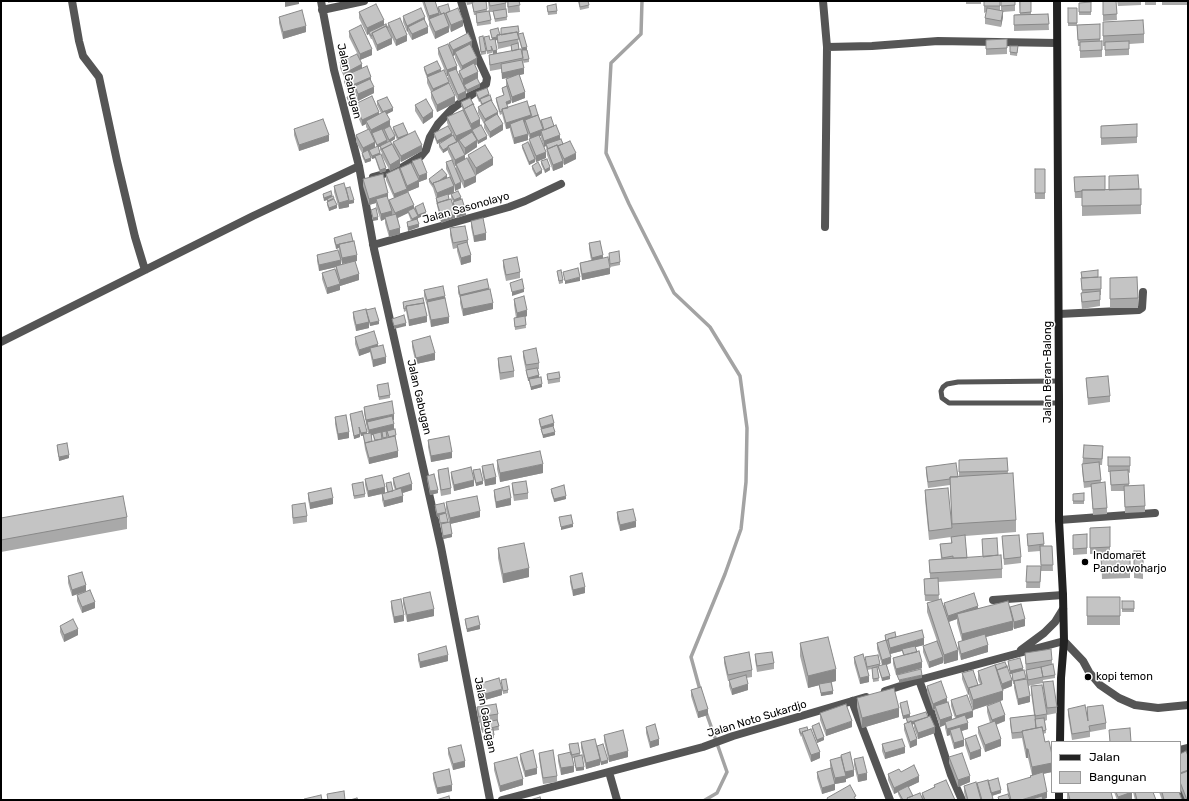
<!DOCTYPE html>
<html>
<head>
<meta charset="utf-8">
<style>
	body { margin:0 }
	#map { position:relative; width:1189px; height:801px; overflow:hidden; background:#fff; font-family:Rubik,sans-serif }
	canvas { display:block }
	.frame { position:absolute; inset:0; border:2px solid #000; pointer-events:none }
	.legend { position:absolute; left:1051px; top:741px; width:130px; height:52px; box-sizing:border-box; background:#fff; border:1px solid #999; margin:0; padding:5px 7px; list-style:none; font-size:12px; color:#000 }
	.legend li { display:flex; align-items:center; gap:8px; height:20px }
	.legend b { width:20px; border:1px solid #999 }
</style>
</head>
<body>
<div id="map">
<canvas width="1189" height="801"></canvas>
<div class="frame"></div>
<ul class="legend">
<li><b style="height:5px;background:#222"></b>Jalan</li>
<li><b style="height:11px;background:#c4c4c4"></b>Bangunan</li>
</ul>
</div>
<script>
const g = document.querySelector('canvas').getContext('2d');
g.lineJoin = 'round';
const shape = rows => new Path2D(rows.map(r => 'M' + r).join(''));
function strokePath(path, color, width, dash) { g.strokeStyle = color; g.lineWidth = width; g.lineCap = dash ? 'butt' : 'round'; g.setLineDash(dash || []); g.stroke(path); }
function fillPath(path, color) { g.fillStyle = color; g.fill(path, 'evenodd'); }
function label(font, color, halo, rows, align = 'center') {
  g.font = font + ' Rubik,sans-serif'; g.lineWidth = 3; g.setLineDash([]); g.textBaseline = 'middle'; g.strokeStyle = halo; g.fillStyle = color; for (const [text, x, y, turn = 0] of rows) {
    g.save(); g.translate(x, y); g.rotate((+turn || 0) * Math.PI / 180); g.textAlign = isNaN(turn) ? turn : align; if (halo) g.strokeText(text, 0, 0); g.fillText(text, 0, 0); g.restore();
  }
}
strokePath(shape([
	[642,1,641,34,611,63,606,153,629,204,674,293,710,327,740,376,747,428,746,482,741,529,725,574,691,657,700,690],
	[705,800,717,793,727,772,706,712]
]), '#a3a3a3', 3.5);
strokePath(shape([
	[1059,381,958,382,947,384,943,387,941,391,942,398,949,403,1059,403]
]), '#555', 5);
strokePath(shape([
	[72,1,79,41,83,56,99,77,117,161,135,237,145,270],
	[321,1,334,70,359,166,374,249,441,547,490,800],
	[823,1,827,47],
	[322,10,364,1],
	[373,177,398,170,421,156,426,150,430,137,438,124,452,109,486,84,487,78,477,56,461,1],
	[825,227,827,47,872,46,938,41,1057,43],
	[373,245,509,207,525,201,561,184],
	[1059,314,1139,310,1142,308,1143,292],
	[1,342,253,216,359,166],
	[1059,520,1155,513],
	[993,600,1063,595],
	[1021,650,1044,633,1055,622,1063,609],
	[919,680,931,712,951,775,962,800],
	[885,691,919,680,1064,641,1083,661,1089,672,1100,685,1119,698,1135,705,1158,708,1188,705],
	[852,701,890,800],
	[609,772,617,800],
	[1179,792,1182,800],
	[502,800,703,747,733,736,866,697]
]), '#555', 8);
strokePath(shape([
	[1180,750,1188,748]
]), '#555', 8);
strokePath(shape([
	[1057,1,1059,403,1059,520,1063,595,1064,641,1061,678,1060,742],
	[1059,792,1059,800]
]), '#222', 8);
fillPath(shape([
	[328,1,340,1,328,3],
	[422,1,435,1,438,10,438,7,450,11,463,26,451,32,449,27,449,32,435,39,429,25,429,22],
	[466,1,473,1,473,2,475,2,475,1,486,1,487,11,489,11,488,1,506,1,506,9,507,20,495,22,493,12,490,12,491,24,477,26,476,15,474,15,472,4,467,5],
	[507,1,519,1,520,12,508,13],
	[578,1,588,1,589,8,580,10],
	[966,1,981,1,981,4,966,4],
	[984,1,1000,1,1000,11,1001,11,1001,1,1015,1,1015,11,1003,12,1003,17,1001,27,985,24,985,18,986,12,984,13],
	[1019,1,1031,1,1031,14,1048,14,1049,30,1014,31,1014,15,1020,14],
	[1103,1,1116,1,1117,20,1103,21],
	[1117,1,1141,1,1141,5,1118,6],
	[1145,1,1156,1,1156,5,1145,5],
	[1162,1,1188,1,1188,5,1162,5],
	[1091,2,1091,15,1079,15,1079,3],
	[547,6,557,11,557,14,548,15],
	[1068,8,1077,8,1077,26,1068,26],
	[359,12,384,25,388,29,392,44,377,51,372,39,371,39,369,35,369,34,367,35,359,18],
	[403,16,425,21,428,33,412,40,408,33,408,31,407,32,403,22],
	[279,17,306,32,283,39,279,23],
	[1103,22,1144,34,1144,43,1129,44,1129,55,1105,56,1105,46,1103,46],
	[388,23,407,41,396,46,388,29],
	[1100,24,1100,41,1102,41,1102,57,1080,58,1080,46,1078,46,1077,25],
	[518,26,519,34,527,50,529,59,529,62,523,63,522,51,518,36,519,49,523,58,524,74,519,75,525,98,512,103,508,92,511,103,507,105,508,108,529,108,538,115,541,121,554,126,560,139,576,159,564,165,563,163,563,167,553,171,547,155,546,146,544,147,541,138,541,136,539,136,546,158,536,162,535,159,535,162,529,165,522,148,522,145,534,156,529,145,530,139,526,129,528,140,514,144,510,130,510,128,506,129,502,114,500,115,496,101,496,98,504,96,502,91,502,88,506,86,506,79,512,77,502,79,501,69,490,71,489,61,489,55,493,54,492,51,492,53,487,54,484,37,490,40,492,40,490,30,500,35,501,35,501,28],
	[497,40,498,49,511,46,511,51,497,53,495,41],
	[349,31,372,55,360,60,362,68,371,80,374,93,358,101,355,93,355,90,348,93,344,82,344,77,340,68,340,62,358,55,349,37],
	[479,37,486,51,486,54,481,55],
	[1007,39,1007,54,986,55,986,40],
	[449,43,472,47,477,64,475,65,478,78,477,79,480,87,467,93,466,91,466,97,458,101,448,79,448,76,447,76,438,54,438,48,449,48],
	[455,55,455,58,461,70,459,71,459,76,457,71,453,56],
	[1010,46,1018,46,1017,56,1010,55],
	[424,67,441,71,449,85,455,103,437,112,431,98,431,92,427,83,427,78,424,70],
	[476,92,489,95,498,116,503,130,490,138,484,128,484,124,478,113,478,107,481,105,480,101,479,102,476,95],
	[377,101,393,111,387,114,390,126,395,139,390,142,393,147,393,142,397,140,393,130,393,127,408,135,422,151,401,162,400,161,400,166,390,171,382,156,382,153,380,150,380,147,378,147,386,171,380,173,375,158,372,159,369,153,369,151,368,151,371,161,365,163,362,156,362,153,356,142,356,135,368,130,366,127,366,124,362,126,355,110,355,104,379,114,381,113,377,105],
	[375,142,377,147,375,148],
	[461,102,480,125,487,139,478,144,477,142,477,147,465,155,464,153,465,159,468,160,468,155,493,165,476,175,473,170,476,182,464,188,456,171,461,188,455,191,454,186,454,193,448,195,455,218,441,223,436,201,436,198,433,188,429,182,429,179,447,178,450,177,446,169,446,162,456,169,456,166,455,166,448,152,448,150,443,153,439,147,439,144,446,139,437,144,434,136,434,133,452,136,453,135,447,123,447,117,463,110,461,105],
	[415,105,433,117,423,124,415,111],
	[1137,124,1137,143,1101,145,1101,126],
	[294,129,329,141,299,151,294,135],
	[412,161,427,179,419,182,419,187,407,192,414,209,415,209,415,207,426,215,418,218,416,213,419,227,408,231,407,225,407,222,411,221,408,213,398,218,400,234,389,237,385,223,385,219,381,221,376,206,376,203,369,205,363,186,363,179,388,199,389,203,389,200,394,198,386,180,386,174,400,170,400,168,412,165],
	[541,161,550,170,545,173,541,164],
	[532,166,542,173,536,177,532,169],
	[1035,169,1045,169,1045,199,1035,199],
	[1074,177,1105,190,1141,189,1141,214,1082,216,1082,198,1075,198],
	[334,186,346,190,354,203,349,204,349,202,349,207,339,209,334,192],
	[323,194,332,196,337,208,329,211,327,205,327,200,324,201,323,197],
	[451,194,461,200,466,215,457,218,453,205,453,202,451,197],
	[471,221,486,240,474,242,471,227],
	[450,228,468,240,468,245,471,262,461,265,457,251,457,248,453,249,450,235],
	[334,238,357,261,355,261,359,280,340,286,340,284,340,290,327,294,322,279,322,273,336,272,336,267,319,271,317,261,317,255,339,251,339,248,336,249,334,241],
	[341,260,342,264,350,262,341,265],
	[589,243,603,258,610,274,582,280,580,269,580,263,591,260,589,249],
	[609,253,620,262,620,265,610,267],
	[503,260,520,272,520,278,506,281,503,267],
	[557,271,563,280,563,283,559,284],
	[1081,272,1098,277,1101,289,1101,295,1100,295,1100,306,1082,309,1081,300,1081,293,1082,293],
	[1110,278,1138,298,1138,308,1110,308],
	[458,286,489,290,493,309,463,316,460,303,460,298,458,293],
	[424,290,445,298,449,323,431,327,427,306,424,296],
	[514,299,527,316,525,317,526,328,515,330,514,318,516,318,514,305],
	[403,302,427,322,409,326,406,311,404,312],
	[353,312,366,312,379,324,370,326,369,323,369,328,356,331,353,318],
	[355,337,378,346,386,363,373,367,370,352,359,356,355,344],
	[412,341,435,360,416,364,412,347],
	[523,351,539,363,539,369,538,369,539,377,542,387,531,390,529,381,528,381,523,357],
	[498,358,514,371,514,377,500,380,498,365],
	[547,374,560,378,560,382,548,384],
	[1086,378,1110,396,1110,402,1088,405],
	[377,385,390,395,390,398,379,400],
	[364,407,394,420,393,420,394,430,396,438,396,439,398,457,369,464,365,449,363,435,361,436,360,434,360,437,354,439,350,417,350,414,367,434,368,433,364,413],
	[371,435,373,435,374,441,372,441],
	[335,417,349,438,338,440,335,424],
	[539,419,553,427,555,435,543,438,539,422],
	[428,440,452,458,431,462,428,447],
	[57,445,69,458,59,461,57,448],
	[1103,453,1102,465,1100,465,1101,483,1107,508,1107,514,1093,515,1091,487,1084,488,1082,470,1083,458],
	[1108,457,1130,457,1130,473,1128,472,1129,486,1145,506,1145,512,1125,513,1124,491,1111,491,1110,472,1108,472],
	[1007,458,1008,474,1016,520,1016,532,965,536,967,558,983,557,982,539,998,556,1002,569,1002,578,938,582,939,600,944,606,944,603,978,608,1010,608,1025,626,1014,629,1013,627,1013,630,986,637,988,652,961,660,958,649,958,642,962,641,957,623,957,619,949,622,958,660,944,664,943,660,943,663,929,668,923,652,923,646,937,641,927,612,927,603,934,601,925,601,924,579,930,578,929,560,941,559,940,544,951,543,951,537,929,540,925,499,925,490,952,523,950,485,928,488,926,473,926,467,958,477,959,477,959,460],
	[497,460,543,473,500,482,497,469],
	[482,466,496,484,485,486,482,472],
	[438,470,451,488,451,494,441,496,438,476],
	[473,470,483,484,476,486,473,474],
	[451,472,474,486,454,491,451,478],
	[427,476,438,493,430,495,427,479],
	[393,478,412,490,403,493,403,502,384,507,382,500,382,494,368,497,365,485,365,479,385,493,387,492,386,486,386,483,393,491,395,490,393,484],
	[512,483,528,493,528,499,514,501,512,489],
	[352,484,365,494,365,497,354,499],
	[551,489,566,499,554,502,551,492],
	[494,490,511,505,496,508,494,496],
	[308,493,333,504,310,509,308,499],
	[1084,493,1084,504,1073,504,1073,494],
	[446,502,480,517,450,524,452,537,443,539,439,517,437,517,435,508,435,505,446,513,448,523,449,523,446,509],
	[292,505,307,516,307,522,293,524,292,512],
	[617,512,636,527,620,531,617,519],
	[127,517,127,529,1,552,1,518],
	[1110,527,1110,553,1090,554,1090,528],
	[1043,533,1044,546,1052,546,1053,571,1041,571,1041,570,1040,588,1026,588,1027,566,1041,566,1040,551,1028,552,1027,534],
	[1087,534,1087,554,1073,555,1073,535],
	[1002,536,1021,557,1021,563,1004,565],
	[498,548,529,577,503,583,498,558],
	[1134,551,1143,551,1143,579,1134,578],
	[1101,554,1126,557,1130,557,1130,578,1102,579],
	[68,576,86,591,95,608,82,613,77,601,77,595,85,592,72,596,68,583],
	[570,576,585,593,573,596,570,582],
	[1087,597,1120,597,1120,625,1087,625],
	[403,598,434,616,407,622,403,604],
	[391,601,404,621,394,623,391,608],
	[1122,601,1134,601,1134,612,1122,612],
	[465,619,480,629,467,632,465,622],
	[60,626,78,635,64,642,60,632],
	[885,635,896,637,924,645,915,647,922,668,896,675,893,664,893,658,903,655,902,651,890,654,891,663,887,665,890,679,882,681,878,667,877,668,879,681,873,682,872,669,867,670,865,657,880,664,880,666,882,665,877,649,877,643,885,640],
	[800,643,836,681,832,682,833,694,821,696,819,685,808,688,800,656],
	[1025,653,1052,660,1052,664,1055,675,1055,678,1043,680,1043,683,1028,686,1030,702,1018,705,1014,688,1014,684,1013,684,1012,674,1010,674,1008,664,1008,661,1023,670,1028,685,1026,677],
	[418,654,448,661,420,668,418,660],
	[755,654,774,663,774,669,757,672,755,660],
	[724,657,752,670,752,677,746,678,748,690,732,695,729,686,729,681,728,681,724,663],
	[854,657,869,682,860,684,854,663],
	[995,665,1012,686,1002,690,1003,700,973,710,969,697,969,694,968,695,962,679,962,673,978,685,980,684,978,680,978,671],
	[501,680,508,690,508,693,503,694],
	[1043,682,1057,707,1057,713,1047,715,1043,688],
	[482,683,502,695,485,700,482,689],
	[927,686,947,702,952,719,955,718,951,706,951,700,973,717,966,719,968,729,962,731,964,746,954,749,950,735,947,736,945,728,945,725,940,727,935,712,935,709,933,710,927,692],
	[1031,686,1047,714,1047,720,1045,721,1046,733,1043,734,1045,742,1052,755,1052,772,1043,774,1047,798,1043,799,1043,800,1010,800,1007,790,1007,784,1030,778,1030,776,1032,775,1028,758,1026,758,1022,738,1012,739,1010,724,1010,718,1034,715,1031,693],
	[691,690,708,715,698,718,691,696],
	[857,698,899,717,862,728,857,707],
	[900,703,910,717,928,717,935,733,918,739,914,728,914,724,912,725,917,745,910,748,904,730,904,724,907,723,906,718,903,719,900,706],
	[987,706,1005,721,996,725,1001,746,985,752,978,733,978,727,990,723,987,712],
	[477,707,498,714,498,720,499,730,493,731,494,738,486,740,484,732,482,733,481,723,485,722,479,723,477,713],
	[1087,707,1106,723,1106,729,1090,732,1090,737,1072,740,1068,715,1068,709,1087,713],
	[820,713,852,727,826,736,820,720],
	[812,726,824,740,817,743,812,729],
	[646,727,659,745,650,748,646,733],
	[799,729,808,730,820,758,811,762,802,738,802,736,801,737,799,732],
	[604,735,628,757,609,762,604,741],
	[965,739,981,756,970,760,965,745],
	[581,742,597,746,608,763,601,765,600,762,600,765,586,769,581,748],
	[569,744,580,753,584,770,576,771,574,758,572,758,574,772,561,775,558,761,558,755,570,753],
	[882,744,905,753,885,759,882,751],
	[448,748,465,767,453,770,448,754],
	[539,753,557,776,557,782,543,784,539,759],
	[520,754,537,774,525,777,520,760],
	[1180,754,1188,800,1185,800,1180,788],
	[841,755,854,776,846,779,846,782,835,784,835,790,822,794,817,778,817,772,832,772,830,766,830,760,841,759],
	[949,757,970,782,958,787,949,763],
	[854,759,867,780,858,782,854,765],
	[494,763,523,785,500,792,494,770],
	[901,772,919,782,908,787,913,796,922,797,922,793,934,787,934,785,955,800,901,800,898,794,898,792,894,794,888,780,888,774],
	[433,773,452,791,437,794,433,779],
	[988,781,1001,793,992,796,993,800,966,800,964,792,964,786,977,786,977,783],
	[1067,792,1068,792,1113,800,1067,800],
	[1114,792,1132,792,1132,799,1128,800,1117,800],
	[1133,792,1153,792,1156,800,1135,800],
	[1159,792,1179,792,1182,800,1162,800]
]), '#a9a9a9');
fillPath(shape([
	[285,1,299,1,299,4,285,7],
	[1003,11,1003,17,1001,27,1001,21],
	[439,13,439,19,429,19,429,22,429,16],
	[425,17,425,24,408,27,408,31,407,32,407,26],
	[384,20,384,27,369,32,369,34,367,35,367,28],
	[463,20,463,26,451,32,451,25],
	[306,26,306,32,283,39,283,32],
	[449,26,449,32,435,39,435,32],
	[428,27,428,33,412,40,412,34],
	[407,35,407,41,396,46,396,40],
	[497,37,497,40,492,41,492,38],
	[392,38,392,44,377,51,377,45],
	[472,41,472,47,455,52,455,55,453,56,453,50],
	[527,47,527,50,522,51,522,48],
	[372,49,372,55,360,60,360,54],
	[497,50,497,53,493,54,493,51],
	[477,58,477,64,462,72,462,66],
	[362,64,362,71,345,79,345,73],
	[457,66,457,72,448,72,448,76,447,76,447,70],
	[524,68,524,74,502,79,502,73],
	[441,69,441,72,427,78,427,75],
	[478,72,478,78,463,86,463,79],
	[371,77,371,83,355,86,355,90,348,93,348,87],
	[449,82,449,88,433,96,433,89],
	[480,84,480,87,467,93,467,90],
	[374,87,374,93,358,101,358,94],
	[466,91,466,97,458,101,458,95],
	[525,92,525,98,512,103,512,97],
	[489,94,489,97,480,99,480,101,479,102,479,99],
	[455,96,455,103,437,112,437,105],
	[356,100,356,103,349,106,349,102],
	[511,100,511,103,506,105,506,102],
	[393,108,393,111,383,116,383,113],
	[433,111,433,117,423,124,423,118],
	[379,112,379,118,366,121,366,124,362,126,362,120],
	[498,112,498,118,485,124,485,119],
	[531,115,531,121,525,120,525,123,511,127,510,124,510,128,506,129,506,123],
	[480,119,480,126,472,130,472,135,456,142,456,136,471,129,471,124],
	[390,120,390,126,373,135,372,133,372,135,371,136,371,130],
	[503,124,503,130,490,138,490,132],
	[543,129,543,135,541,131,541,136,530,140,530,134],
	[452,133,452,137,437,144,437,141],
	[408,134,408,137,398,141,398,138],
	[528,134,528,140,514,144,514,138],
	[329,135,329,141,299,151,299,145],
	[560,135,560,141,546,144,546,146,544,147,544,141],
	[395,136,395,139,389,143,389,140],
	[487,136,487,139,478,144,478,141],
	[387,140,387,143,377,148,377,145],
	[477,140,477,147,465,155,465,148],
	[375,142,375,148,363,154,363,148],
	[422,145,422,151,401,162,401,156],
	[448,147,448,150,443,153,443,150],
	[546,152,546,158,536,162,536,156],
	[380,153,380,156,375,156,375,158,372,159,372,156],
	[576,153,576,159,564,165,564,159],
	[465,155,465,161,456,164,455,166,455,160],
	[371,158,371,161,365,163,365,160],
	[493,158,493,165,476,175,476,168],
	[400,159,400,166,390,171,390,165],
	[535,159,535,162,529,165,529,162],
	[563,161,563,167,553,171,553,165],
	[550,167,550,170,545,173,545,170],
	[386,168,386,171,380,173,380,170],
	[542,170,542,173,536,177,536,174],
	[427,173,427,179,419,182,419,187,407,192,394,200,394,194,407,189,407,186,419,180,419,176],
	[447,175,447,178,434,185],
	[476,176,476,182,464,188,464,181],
	[461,182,461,188,455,191,455,185],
	[454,186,454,193,437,199,437,193],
	[388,193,388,199,376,199,376,203,369,205,369,199],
	[332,195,332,198,327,199,327,200,324,201,324,198],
	[461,197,461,200,454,203,454,200],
	[349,200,349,207,339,209,339,203],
	[354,200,354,203,349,204,349,201],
	[337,205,337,208,329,211,329,208],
	[414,205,414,211,408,211,408,213,395,219,395,213],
	[392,211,392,217,385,217,385,219,381,221,381,214],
	[426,212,426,215,418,218,418,215],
	[455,212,455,218,441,223,441,216],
	[466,212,466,215,457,218,457,215],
	[418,216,418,219,412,222,412,219],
	[378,217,378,220,373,221,373,218],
	[419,224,419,227,408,231,408,227],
	[400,228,400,234,389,237,389,231],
	[486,233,486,240,474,242,474,236],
	[336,245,339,245,339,248,336,249],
	[357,255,357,261,342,264,342,258],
	[471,255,471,262,461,265,461,258],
	[603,255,603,261,592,264,592,258],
	[341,260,341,266,319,271,319,265],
	[610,268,610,274,582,280,582,274],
	[359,274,359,280,340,286,340,280],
	[580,277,580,281,565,284,565,281],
	[340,284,340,290,327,294,327,288],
	[489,288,489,294,460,299,460,295],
	[524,289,524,292,512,296,512,292],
	[445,296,445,302,427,302,427,306,427,300],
	[493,303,493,309,463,316,463,309],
	[527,310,527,316,517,319,517,313],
	[427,316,427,322,409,326,409,320],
	[449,317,449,323,431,327,431,320],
	[379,321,379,324,370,326,370,323],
	[369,322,369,328,356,331,356,325],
	[406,323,406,326,394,329,394,326],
	[378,344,378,350,370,348,370,352,359,356,359,350],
	[435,353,435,360,416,364,416,358],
	[386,357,386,363,373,367,373,360],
	[539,375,539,379,528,381,528,378],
	[542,384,542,387,531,390,531,387],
	[394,414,394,420,368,426,367,422,366,426,366,420],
	[554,423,554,426,541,430,541,427],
	[394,424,394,430,369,436,369,430],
	[349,432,349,438,338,440,338,434],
	[367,432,367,435,361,436,361,433],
	[555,432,555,435,543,438,543,435],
	[360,434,360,437,354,439,354,436],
	[398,451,398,457,369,464,369,458],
	[452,452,452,458,431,462,431,456],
	[69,455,69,458,59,461,59,457],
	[543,464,543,473,500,482,500,473],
	[496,477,496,484,485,486,485,480],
	[474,480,474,486,454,491,454,485],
	[483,481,483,484,476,486,476,483],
	[412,484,412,490,396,495,396,489],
	[385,487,385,493,368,497,368,491],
	[438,490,438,493,430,495,430,491],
	[403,496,403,502,384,507,384,501],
	[566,496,566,499,554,502,554,499],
	[333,498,333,504,310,509,310,503],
	[511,498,511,505,496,508,496,502],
	[480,511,480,517,450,524,450,518],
	[446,512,446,515,439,515,439,517,437,517,437,514],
	[636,521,636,527,620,531,620,525],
	[573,524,573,527,561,530,561,527],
	[452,534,452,537,443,539,443,536],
	[529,568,529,577,503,583,503,574],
	[86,585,86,591,72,596,72,590],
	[585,587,585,593,573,596,573,590],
	[95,602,95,608,82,613,82,607],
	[978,606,978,612,957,614,957,619,948,622,948,616],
	[434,609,434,616,407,622,407,615],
	[404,615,404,621,394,623,394,617],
	[1025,619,1025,626,1014,629,1014,622],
	[1013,621,1013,630,962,643,962,634],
	[480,625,480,629,467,632,467,629],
	[78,629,78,635,64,642,64,635],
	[924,638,924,645,890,654,890,648],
	[988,645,988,652,961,660,961,654],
	[958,650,958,660,944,664,944,655],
	[448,655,448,661,420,668,420,662],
	[891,657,891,663,882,666,882,660],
	[943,657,943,663,929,668,929,662],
	[922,662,922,668,896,675,896,669],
	[1023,668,1023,671,1010,674,1010,671],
	[836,669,836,681,808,688,808,676],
	[922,675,922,678,899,683,899,680],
	[869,676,869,682,860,684,860,678],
	[890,676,890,679,882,681,882,678],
	[1012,680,1012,686,1002,690,1002,684],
	[748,684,748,690,732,695,732,689],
	[968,688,969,688,969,694,968,695],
	[502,689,502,695,485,700,485,694],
	[833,691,833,694,821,696,821,693],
	[1003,691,1003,700,973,710,973,700],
	[1030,696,1030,702,1018,705,1018,699],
	[947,698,947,705,935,706,935,709,933,710,933,704],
	[899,708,899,717,862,728,862,718],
	[708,709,708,715,698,718,698,712],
	[973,711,973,717,956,723,956,716],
	[910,714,910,717,903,719,903,716],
	[1005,715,1005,721,992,726,992,720],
	[952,716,952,723,945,722,945,725,940,727,940,720],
	[928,717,914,722,914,724,908,726,908,723],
	[852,721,852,727,826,736,826,730],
	[968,723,968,729,951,734,950,730,950,735,947,736,947,729],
	[935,727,935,733,918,739,918,733],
	[494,735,494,738,486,740,486,736],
	[824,737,824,740,817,743,817,740],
	[659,739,659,745,650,748,650,742],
	[917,739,917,745,910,748,910,742],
	[1001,739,1001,746,985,752,985,745],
	[964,740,964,746,954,749,954,743],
	[905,747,905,753,885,759,885,753],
	[981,749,981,756,970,760,970,753],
	[1026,749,1028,749,1028,758,1026,758],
	[628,751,628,757,609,762,609,756],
	[820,752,820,758,811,762,811,755],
	[600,759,600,765,586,769,586,763],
	[608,760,608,763,601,765,601,762],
	[465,761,465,767,453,770,453,764],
	[1052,763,1052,772,1032,776,1032,767],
	[574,766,574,772,561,775,561,768],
	[584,767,584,770,576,771,576,768],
	[537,768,537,774,525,777,525,771],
	[854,770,854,776,846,779,846,782,835,784,835,790,822,794,822,788,835,784,835,778,845,776,845,772],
	[1188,770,1188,776,1180,779,1180,773],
	[867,773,867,780,858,782,858,775],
	[919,776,919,782,894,794,894,788],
	[970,776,970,782,958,787,958,780],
	[523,779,523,785,500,792,500,786],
	[452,785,452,791,437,794,437,788],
	[1001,790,1001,793,991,796,991,793],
	[1047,792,1047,798,1041,800,1021,800],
	[1132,792,1132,799,1128,800,1118,800,1118,797]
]), '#898989');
const building = shape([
	[424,1,435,1,439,13,429,16,424,1],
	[479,1,486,1,487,9,474,12,472,2,479,1],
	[489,1,506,1,506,3,490,6,489,1],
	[508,1,519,1,520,5,508,7,508,1],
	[579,1,588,1,589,5,580,7,579,1],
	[984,1,1000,1,1000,6,984,6,984,1],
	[1001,1,1015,1,1015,5,1001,6,1001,1],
	[1020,1,1031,1,1031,12,1020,13,1020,1],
	[1103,1,1116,1,1117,14,1103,15,1103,1],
	[1091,2,1091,12,1079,12,1079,3,1091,2],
	[376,4,384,20,367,28,359,12,376,4],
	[448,4,450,11,444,14,444,13,441,14,438,7,448,4],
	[556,4,557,11,548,12,547,6,556,4],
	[421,8,425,17,407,26,403,16,421,8],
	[458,8,463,20,451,25,446,13,458,8],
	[987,8,1003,11,1001,21,985,18,987,8],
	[1068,8,1077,8,1077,23,1068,23,1068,8],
	[506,9,507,17,495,19,493,11,506,9],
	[302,10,306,26,283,32,279,17,302,10],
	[489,11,491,20,477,23,476,13,489,11],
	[444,13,449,26,435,32,429,19,444,13],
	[1048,14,1049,24,1014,25,1014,15,1048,14],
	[400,18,407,35,396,40,388,23,400,18],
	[424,19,428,27,412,34,408,27,424,19],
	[1143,20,1144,34,1103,36,1103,22,1143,20],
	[386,24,388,28,387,28,386,26,372,33,372,36,371,36,369,32,386,24],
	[1100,24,1100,39,1078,40,1077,25,1100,24],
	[361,25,372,49,360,54,349,31,361,25],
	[386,26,392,38,377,45,372,33,386,26],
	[518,26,519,32,517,33,517,32,501,35,501,28,518,26],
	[498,28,500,35,497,35,497,37,492,38,490,30,498,28],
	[517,32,519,39,498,43,497,35,517,32],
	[468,33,472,41,453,50,449,43,468,33],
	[523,33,527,47,522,48,518,34,523,33],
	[483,36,486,51,481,52,479,37,483,36],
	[489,36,490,40,495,39,497,50,493,51,491,46,492,50,487,51,484,37,489,36],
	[1007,39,1007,48,986,49,986,40,1007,39],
	[1102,41,1102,50,1080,51,1080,42,1102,41],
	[1129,41,1129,49,1105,50,1105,42,1129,41],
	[518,43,519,49,512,51,511,45,518,43],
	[448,44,457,66,447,70,438,48,448,44],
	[470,44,477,58,462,66,455,52,470,44],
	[1010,46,1018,46,1017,53,1010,52,1010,46],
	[521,49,523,58,490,65,489,55,521,49],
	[522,50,527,50,529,59,523,60,522,50],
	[357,54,362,64,345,73,340,62,357,54],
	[522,60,524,68,502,73,501,64,522,60],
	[437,61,441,69,427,75,424,67,437,61],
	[474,63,478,72,463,79,459,71,474,63],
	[367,66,371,77,348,87,344,76,367,66],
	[456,69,466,91,458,95,448,72,456,69],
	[444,70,449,82,433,89,427,77,444,70],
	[519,74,525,92,512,97,506,79,519,74],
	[477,78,480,84,467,90,464,85,477,78],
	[370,79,374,87,358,94,355,86,370,79],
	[449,83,455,96,437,105,431,92,449,83],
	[507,86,511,100,506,102,508,108,502,109,502,111,500,112,496,98,504,95,502,88,507,86],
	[487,88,489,94,479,99,476,92,487,88],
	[354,94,356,100,349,102,347,97,354,94],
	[490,95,492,101,491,100,482,104,480,99,490,95],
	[372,96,379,112,362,120,355,104,372,96],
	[387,97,393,108,383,112,377,101,387,97],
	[470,98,474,105,473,104,464,109,461,102,470,98],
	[426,99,433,111,423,118,415,105,426,99],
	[491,100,498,112,485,119,478,107,491,100],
	[527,101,531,115,506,123,502,109,527,101],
	[473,104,480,119,471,124,464,109,473,104],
	[535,105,538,115,532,117,529,107,535,105],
	[463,110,472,129,456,136,447,117,463,110],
	[385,111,390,120,371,130,366,121,385,111],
	[497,114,503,124,490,132,484,122,497,114],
	[538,115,543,129,530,134,525,120,538,115],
	[551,117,554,126,544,130,541,120,551,117],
	[323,119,329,135,299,145,294,129,323,119],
	[523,119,528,134,514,138,510,124,523,119],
	[403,123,408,134,398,138,393,127,403,123],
	[1137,124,1137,137,1101,138,1101,126,1137,124],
	[481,125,487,136,478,141,472,130,481,125],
	[556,125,560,135,544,141,541,131,556,125],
	[390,126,395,136,389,140,384,129,390,126],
	[448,126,452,133,437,141,434,133,448,126],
	[369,129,375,142,363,148,356,135,369,129],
	[382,129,387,140,377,145,372,133,382,129],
	[415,131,422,145,401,156,393,142,415,131],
	[472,132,477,140,465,148,459,140,472,132],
	[453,135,457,142,448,146,448,147,443,150,439,144,453,135],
	[539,135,546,152,536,156,529,139,539,135],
	[561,139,563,144,557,146,557,145,548,149,546,144,561,139],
	[390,141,392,144,382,149,382,150,380,146,390,141],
	[458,141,465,155,455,160,448,146,458,141],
	[570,141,576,153,564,159,558,146,570,141],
	[528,142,535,159,529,162,522,145,528,142],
	[392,144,400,159,390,165,382,149,392,144],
	[485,145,493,158,476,168,468,155,485,145],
	[557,145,563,161,553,165,547,149,557,145],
	[378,146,380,153,372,156,369,150,378,146],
	[368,150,371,158,365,160,362,153,368,150],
	[381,154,386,168,380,170,375,156,381,154],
	[421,158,427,173,419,176,412,161,421,158],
	[467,158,476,176,464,181,456,164,467,158],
	[547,159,550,167,545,170,541,161,547,159],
	[452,160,461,182,455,185,446,162,452,160],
	[538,162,542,170,536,174,532,166,538,162],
	[411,163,419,180,407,186,400,168,411,163],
	[399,168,407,189,394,194,386,174,399,168],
	[442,169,447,175,439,181,433,183,433,185,429,179,442,169],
	[1035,169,1045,169,1045,193,1035,193,1035,169],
	[383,174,388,193,369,199,363,179,383,174],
	[1138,175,1139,189,1109,190,1109,176,1138,175],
	[1105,176,1105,190,1082,190,1082,191,1075,192,1074,177,1105,176],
	[450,177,454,186,437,193,433,183,450,177],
	[344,183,349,200,339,203,334,186,344,183],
	[350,187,354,200,349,201,346,188,350,187],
	[1141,189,1141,205,1082,206,1082,190,1141,189],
	[331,191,332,195,324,198,323,194,331,191],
	[458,191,461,197,454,200,451,194,458,191],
	[408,192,414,205,395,213,389,200,408,192],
	[448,194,449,199,437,203,438,204,436,198,448,194],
	[333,196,334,198,328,201,327,199,333,196],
	[387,196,392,211,381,214,376,199,387,196],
	[334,199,337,205,329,208,327,202,334,199],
	[451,199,455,212,441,216,437,203,451,199],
	[462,199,466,212,457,215,453,202,462,199],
	[423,203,426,212,418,215,415,207,423,203],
	[376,208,378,217,373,218,371,210,376,208],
	[414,208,418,216,412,219,408,211,414,208],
	[396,214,400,228,389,231,385,217,396,214],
	[483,218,486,233,474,236,471,221,483,218],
	[417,219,419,224,408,227,407,222,417,219],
	[465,226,468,240,453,243,450,228,465,226],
	[351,233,353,241,336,245,334,238,351,233],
	[354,241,357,255,342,258,339,244,354,241],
	[600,241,603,255,592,258,589,243,600,241],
	[467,242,471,255,461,258,457,245,467,242],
	[338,250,341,260,319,265,317,255,338,250],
	[619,251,620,262,610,264,609,253,619,251],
	[517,257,520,272,506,275,503,260,517,257],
	[608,257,610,268,582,274,580,263,608,257],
	[355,261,359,274,340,280,336,266,355,261],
	[578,268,580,277,565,281,563,272,578,268],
	[335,269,340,284,327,288,322,273,335,269],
	[561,270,563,280,559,281,557,271,561,270],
	[1098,270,1098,277,1082,278,1081,272,1098,270],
	[1101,277,1101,289,1082,290,1081,278,1101,277],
	[1137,277,1138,298,1110,299,1110,278,1137,277],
	[487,279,489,288,460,295,458,286,487,279],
	[522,279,524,289,512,292,510,283,522,279],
	[443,286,445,296,427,300,424,290,443,286],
	[490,289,493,303,463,309,460,296,490,289],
	[1100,291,1100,300,1082,302,1081,293,1100,291],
	[524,296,527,310,517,313,514,299,524,296],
	[423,298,424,303,406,306,406,308,404,309,403,302,423,298],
	[445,298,449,317,431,320,427,302,445,298],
	[424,303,427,316,409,320,406,306,424,303],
	[375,308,379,321,370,323,366,310,375,308],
	[366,309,369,322,356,325,353,312,366,309],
	[404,315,406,323,394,326,392,319,404,315],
	[525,316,526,325,515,327,514,318,525,316],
	[374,331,378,344,359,350,355,337,374,331],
	[430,336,435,353,416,358,412,341,430,336],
	[383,345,386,357,373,360,370,348,383,345],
	[536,348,539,363,526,365,523,351,536,348],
	[511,356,514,371,500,373,498,358,511,356],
	[537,368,539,375,528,378,526,370,537,368],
	[559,372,560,378,548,380,547,374,559,372],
	[1108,376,1110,396,1088,398,1086,378,1108,376],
	[541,377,542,384,531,387,529,379,541,377],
	[388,383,390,395,379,397,377,385,388,383],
	[392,401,394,414,366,420,364,407,392,401],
	[362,411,367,432,361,433,359,427,360,434,354,436,350,414,362,411],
	[346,415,349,432,338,434,335,417,346,415],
	[552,415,554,423,541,427,539,419,552,415],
	[392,416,394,424,369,430,367,422,392,416],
	[553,426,555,432,543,435,541,429,553,426],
	[395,429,396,435,389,437,387,431,395,429],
	[386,431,387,437,383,438,382,432,386,431],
	[381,432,382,439,375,440,373,434,381,432],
	[371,433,372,441,365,443,363,434,371,433],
	[395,436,398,451,369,458,365,443,395,436],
	[449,436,452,452,431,456,428,440,449,436],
	[67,443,69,455,59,457,57,445,67,443],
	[1084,445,1103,446,1102,459,1083,458,1084,445],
	[540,451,543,464,500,473,497,460,540,451],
	[1108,457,1130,457,1130,466,1108,466,1108,457],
	[1007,458,1008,471,959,472,959,460,1007,458],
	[1099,462,1101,480,1084,482,1082,464,1099,462],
	[956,463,958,477,950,477,950,479,928,482,926,467,956,463],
	[493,464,496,477,485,480,482,466,493,464],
	[471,467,474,480,454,485,451,472,471,467],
	[448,468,451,488,441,490,438,470,448,468],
	[480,469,483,481,476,483,473,470,480,469],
	[1128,470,1129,484,1111,485,1110,471,1128,470],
	[409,473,412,484,396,489,393,478,409,473],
	[1013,473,1016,520,952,524,950,477,1013,473],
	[434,474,438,490,430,491,427,476,434,474],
	[382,475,385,487,368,491,365,479,382,475],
	[526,481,528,493,514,495,512,483,526,481],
	[363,482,365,494,354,496,352,484,363,482],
	[391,482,393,491,388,492,386,483,391,482],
	[1105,482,1107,508,1093,509,1091,484,1105,482],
	[564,485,566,496,554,499,551,489,564,485],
	[1144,485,1145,506,1125,507,1124,486,1144,485],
	[509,486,511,498,496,502,494,490,509,486],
	[331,488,333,498,310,503,308,493,331,488],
	[401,488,403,496,384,501,382,494,401,488],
	[948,488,952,528,929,531,925,490,948,488],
	[1084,493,1084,501,1073,501,1073,494,1084,493],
	[123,496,127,517,1,540,1,518,123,496],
	[477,496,480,511,450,518,446,502,477,496],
	[305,503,307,516,293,518,292,505,305,503],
	[444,503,446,512,437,514,435,505,444,503],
	[633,509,636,521,620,525,617,512,633,509],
	[446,513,448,522,440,523,439,515,446,513],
	[571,515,573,524,561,527,559,517,571,515],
	[450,522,452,534,443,536,441,524,450,522],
	[1110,527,1110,547,1090,548,1090,528,1110,527],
	[1043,533,1044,544,1028,546,1027,534,1043,533],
	[1087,534,1087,548,1073,549,1073,535,1087,534],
	[965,535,967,558,953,558,953,556,942,558,940,544,952,543,951,537,965,535],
	[1019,535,1021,557,1004,559,1002,536,1019,535],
	[997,538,998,555,983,557,982,539,997,538],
	[524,543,529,568,503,574,498,548,524,543],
	[1040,546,1052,546,1053,565,1041,565,1040,546],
	[1134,551,1143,551,1143,572,1134,572,1134,551],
	[1101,554,1126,554,1126,557,1101,558,1101,559,1101,554],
	[1001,555,1002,569,930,573,929,560,1001,555],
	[1130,557,1130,572,1102,573,1101,558,1130,557],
	[1027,566,1041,566,1040,582,1026,582,1027,566],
	[82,572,86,585,72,590,68,576,82,572],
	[582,573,585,587,573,590,570,576,582,573],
	[938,578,939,595,925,595,924,579,938,578],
	[90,590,95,602,82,607,77,595,90,590],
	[430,592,434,609,407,615,403,598,430,592],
	[974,593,978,606,948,616,944,603,974,593],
	[1087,597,1120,597,1120,616,1087,616,1087,597],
	[401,599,404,615,394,617,391,601,401,599],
	[941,599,958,650,944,655,927,603,941,599],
	[1008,601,1013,621,962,634,957,614,1008,601],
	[1122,601,1134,601,1134,609,1122,609,1122,601],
	[1021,604,1025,619,1014,622,1010,607,1021,604],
	[478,616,480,625,467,629,465,619,478,616],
	[73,619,78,629,64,635,60,626,73,619],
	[922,630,924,638,890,648,888,639,922,630],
	[895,632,896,637,888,639,888,640,886,641,885,635,895,632],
	[985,634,988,645,961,654,958,642,985,634],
	[828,637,836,669,808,676,800,643,828,637],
	[886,640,891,657,882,660,877,643,886,640],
	[937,641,943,657,929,662,923,646,937,641],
	[446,646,448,655,420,662,418,654,446,646],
	[915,646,917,652,904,655,902,649,915,646],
	[1051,649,1052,660,1026,664,1025,653,1051,649],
	[919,651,922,662,896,669,893,658,919,651],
	[749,652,752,670,728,675,724,657,749,652],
	[772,652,774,663,757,666,755,654,772,652],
	[863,654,869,676,860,678,854,657,863,654],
	[878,655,880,664,867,667,865,657,878,655],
	[1020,658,1023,668,1010,671,1008,661,1020,658],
	[1005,662,1007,667,997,670,995,665,1005,662],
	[886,664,890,676,882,678,878,666,886,664],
	[1053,664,1055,675,1043,677,1041,667,1053,664],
	[995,665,1003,691,973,700,969,688,982,684,978,671,995,665],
	[1007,666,1012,680,1002,684,997,670,1007,666],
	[877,667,879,678,873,679,872,668,877,667],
	[1041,667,1043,677,1028,680,1026,670,1041,667],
	[921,669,922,675,899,680,897,675,921,669],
	[973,670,978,685,968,688,962,673,973,670],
	[1024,670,1026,678,1013,681,1012,673,1024,670],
	[746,675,748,684,732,689,729,680,746,675],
	[499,678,502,689,485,694,482,683,499,678],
	[506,679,508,690,503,691,501,680,506,679],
	[1027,679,1030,696,1018,699,1014,681,1027,679],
	[941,681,947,698,933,704,927,686,941,681],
	[1053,681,1057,707,1047,708,1043,682,1053,681],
	[831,682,833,691,821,693,819,684,831,682],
	[1042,685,1047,714,1035,716,1031,686,1042,685],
	[701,687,708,709,698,712,691,690,701,687],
	[894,688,899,708,862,718,857,698,894,688],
	[967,695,973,711,956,716,951,700,967,695],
	[907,701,910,714,903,716,900,703,907,701],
	[1000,701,1005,715,992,720,987,706,1000,701],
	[948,702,952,716,940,720,935,706,948,702],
	[496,704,498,714,479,717,477,707,496,704],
	[846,704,852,721,826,730,820,713,846,704],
	[1085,705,1088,721,1087,707,1103,705,1106,723,1089,726,1090,731,1072,734,1068,709,1085,705],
	[926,712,928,717,911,722,911,721,908,723,906,718,926,712],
	[965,715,968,723,947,729,945,722,965,715],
	[1035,715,1036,728,1022,731,1022,732,1012,733,1010,718,1035,715],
	[930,716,935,727,918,733,914,722,930,716],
	[1044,718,1046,730,1043,731,1042,727,1036,728,1035,719,1044,718],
	[497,720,499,726,482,730,481,723,497,720],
	[911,721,917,739,910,742,904,724,911,721],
	[995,721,1001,739,985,745,978,727,995,721],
	[819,723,824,737,817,740,812,726,819,723],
	[655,724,659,739,650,742,646,727,655,724],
	[807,727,808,730,802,732,803,733,801,734,799,729,807,727],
	[960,727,964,740,954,743,950,730,960,727],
	[1042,727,1045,742,1049,741,1052,755,1052,763,1032,767,1028,749,1026,749,1022,731,1042,727],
	[1130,728,1131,742,1110,742,1109,730,1130,728],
	[493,729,494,735,486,736,484,731,493,729],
	[811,729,820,752,811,755,802,732,811,729],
	[623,730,628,751,609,756,604,735,623,730],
	[976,735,981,749,970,753,965,739,976,735],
	[595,739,600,759,586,763,581,742,595,739],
	[902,739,905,747,885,753,882,744,902,739],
	[578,743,580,753,571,755,569,744,578,743],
	[603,744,608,760,601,762,597,746,603,744],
	[461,745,465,761,453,764,448,748,461,745],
	[533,750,537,768,525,771,520,754,533,750],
	[553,750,557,776,543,778,539,753,553,750],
	[1186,751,1188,756,1188,770,1180,773,1180,754,1186,751],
	[571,752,574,766,561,768,558,755,571,752],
	[850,752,854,770,845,772,841,755,850,752],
	[962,753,970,776,958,780,949,757,962,753],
	[582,755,584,767,576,768,574,757,582,755],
	[517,757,523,779,500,786,494,763,517,757],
	[841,757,846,776,835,778,830,760,841,757],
	[863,757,867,773,858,775,854,759,863,757],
	[914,765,919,776,894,788,888,774,899,769,901,772,914,765],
	[831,768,835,784,822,788,817,772,831,768],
	[449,769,452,785,437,788,433,773,449,769],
	[1188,771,1188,800,1187,800,1180,782,1180,774,1188,771],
	[1043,772,1047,792,1021,800,1011,800,1007,784,1031,777,1030,776,1043,772],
	[998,778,1001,790,991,793,988,781,998,778],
	[946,780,955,800,925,800,922,793,935,787,934,785,946,780],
	[988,780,993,799,988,800,982,800,977,783,988,780],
	[976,782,981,800,968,800,964,786,976,782],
	[850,785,856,796,854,797,856,800,828,800,827,798,850,785],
	[908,786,913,796,907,798,908,799,907,800,903,800,898,791,908,786],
	[344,791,345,800,328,800,327,794,344,791],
	[1068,792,1111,792,1113,800,1070,800,1068,792],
	[1116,792,1132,792,1118,797,1116,792],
	[1135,792,1153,792,1156,800,1137,800,1135,792],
	[1162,792,1179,792,1182,800,1164,800,1162,792],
	[920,793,923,800,908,800,907,798,920,793],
	[1008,794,1010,800,999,800,998,797,1008,794],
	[321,795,322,800,304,800,304,799,321,795],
	[449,796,450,800,436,800,449,796],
	[1042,796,1043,800,1029,800,1042,796],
	[540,797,541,800,530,800,540,797],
	[357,798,358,800,350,800,357,798]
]);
fillPath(building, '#c4c4c4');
strokePath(building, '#898989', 1);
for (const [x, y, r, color] of [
	[1085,562,4,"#000"],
	[1088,677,4,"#000"]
]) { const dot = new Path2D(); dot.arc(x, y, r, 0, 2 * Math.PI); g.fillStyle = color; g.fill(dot); strokePath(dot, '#fff', 1.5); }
label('11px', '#000', '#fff', [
	["Jalan Gabugan",349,81,77],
	["Jalan Sasonolayo",466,208,-16],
	["Jalan Beran-Balong",1048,372,-90],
	["Jalan Gabugan",419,397,77],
	["Jalan Gabugan",485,715,79],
	["Jalan Noto Sukardjo",757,719,-17]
]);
label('11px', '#000', '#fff', [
	["Indomaret",1093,556],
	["Pandowoharjo",1093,569],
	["kopi temon",1096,677]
], 'left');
</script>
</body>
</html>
